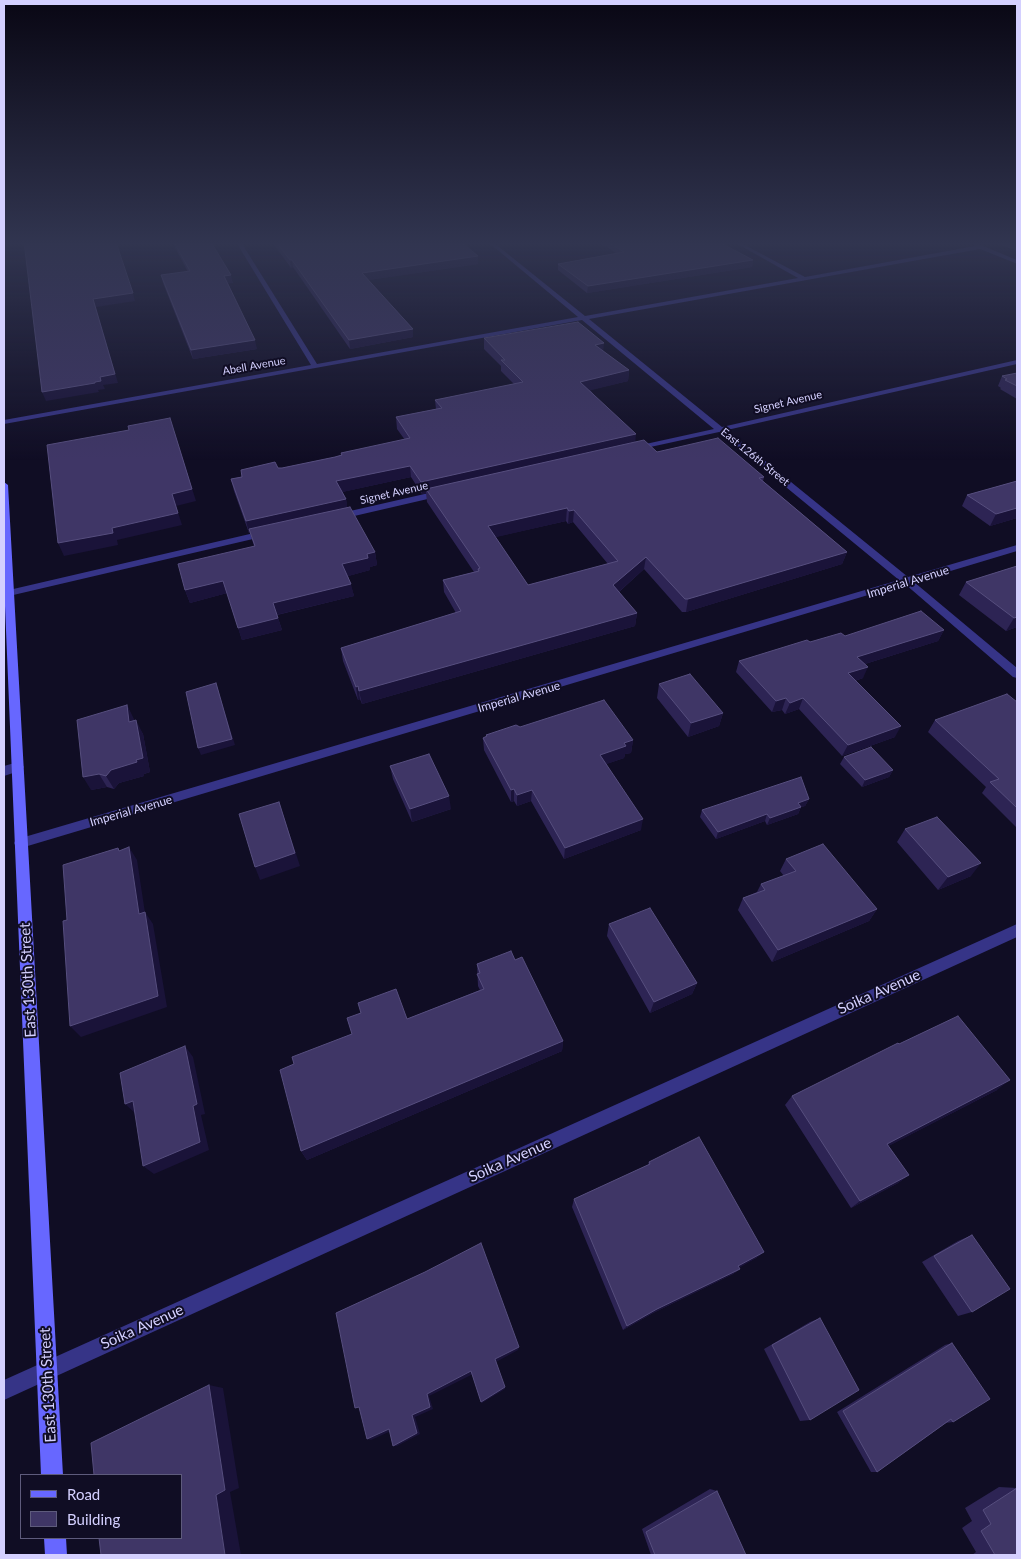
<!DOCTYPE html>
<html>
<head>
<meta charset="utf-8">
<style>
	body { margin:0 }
	#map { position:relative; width:1021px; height:1559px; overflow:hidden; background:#100d24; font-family:Lato,sans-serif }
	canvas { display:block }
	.frame { position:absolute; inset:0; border:5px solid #d4d0ff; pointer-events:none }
	.legend { position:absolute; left:20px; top:1474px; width:162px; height:65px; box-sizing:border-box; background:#100d24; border:1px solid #5e5b7c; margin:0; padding:6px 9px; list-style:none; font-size:15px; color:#d4d0ff }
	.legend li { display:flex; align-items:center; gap:10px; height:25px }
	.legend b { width:25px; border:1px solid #5e5b7c }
</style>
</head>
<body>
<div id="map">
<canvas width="1021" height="1559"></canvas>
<div class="frame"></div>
<ul class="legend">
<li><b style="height:6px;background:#6767ff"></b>Road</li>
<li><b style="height:14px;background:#3f3666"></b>Building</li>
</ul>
</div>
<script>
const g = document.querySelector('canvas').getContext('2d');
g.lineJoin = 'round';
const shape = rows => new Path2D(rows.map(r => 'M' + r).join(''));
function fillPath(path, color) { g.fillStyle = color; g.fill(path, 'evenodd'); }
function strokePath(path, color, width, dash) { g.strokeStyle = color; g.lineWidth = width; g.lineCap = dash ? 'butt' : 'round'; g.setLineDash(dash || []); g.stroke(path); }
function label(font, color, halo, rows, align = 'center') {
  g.font = font + ' Lato,sans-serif'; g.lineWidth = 4; g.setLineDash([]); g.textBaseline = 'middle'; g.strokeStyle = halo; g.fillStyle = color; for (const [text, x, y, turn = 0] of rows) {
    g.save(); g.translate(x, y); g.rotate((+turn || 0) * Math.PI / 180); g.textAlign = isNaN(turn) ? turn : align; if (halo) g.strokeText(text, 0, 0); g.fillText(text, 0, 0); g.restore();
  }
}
fillPath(shape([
	[236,242,241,242,317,364,578,317,488,242,493,242,585,316,798,278,734,242,739,242,805,277,975,246,973,245,976,243,1017,260,1017,264,1015,263,980,249,589,319,722,427,1017,360,1017,364,727,430,908,577,1017,545,1017,551,914,582,1017,668,1017,678,1013,677,905,584,21,848,16,847,14,843,16,839,21,838,899,580,719,432,632,451,632,447,714,429,582,320,4,424,4,420,311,365,236,242],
	[442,490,446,493,445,495,337,520,332,517,337,514,442,490],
	[267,530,272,533,270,535,9,596,4,593,9,590,267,530],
	[18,762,22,764,24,767,22,770,4,776,4,766,18,762],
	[1017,924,1017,937,4,1400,4,1380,1017,924]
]), '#363487');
fillPath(shape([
	[4,482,8,485,63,1475,41,1475,4,582,4,482],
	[44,1538,66,1538,67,1555,45,1555,44,1538]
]), '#6767ff');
fillPath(shape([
	[172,242,211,242,233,283,228,283,257,349,193,359,163,283,161,275,188,272],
	[272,242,461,242,478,256,478,264,368,280,413,329,413,337,350,349,293,267,291,268],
	[599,242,719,242,753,260,752,267,587,293,558,270,558,264,616,253],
	[992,242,1017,242,1017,251],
	[484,338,603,351,629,370,628,381,590,390,635,442,657,452,764,477,763,481,847,552,842,564,686,612,682,612,644,569,619,592,637,613,635,626,362,704,360,699,358,700,343,661,341,648,456,613,444,592,443,580,474,572,427,502,426,493,422,494,411,477,342,492,346,499,347,507,375,552,377,565,370,567,370,570,348,576,354,596,277,615,282,630,242,640,227,593,190,603,185,590,254,546,250,533,249,533,234,491,231,479,278,468,282,468,335,457,341,455,341,453,405,440,397,429,396,417,436,409,435,400,514,384,501,371,501,366,484,349],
	[566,521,568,524,573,522,608,564,528,585,495,537],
	[1017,373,1017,399,1000,389,1001,388,998,386,1002,376],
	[1017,481,1017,518,990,526,962,506,967,495],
	[1017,566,1017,627,1006,631,959,595,966,582],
	[944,630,938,641,865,664,863,678,855,681,895,737,842,756,799,709,785,714,782,710,772,712,736,672,739,661,810,642,845,636],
	[659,684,723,713,719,726,688,737,657,698],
	[1017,702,1017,828,982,793,986,787,928,732,935,720],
	[127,705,134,721,143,734,150,772,144,774,144,776,119,783,114,789,107,787,91,790],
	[520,727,633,740,631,753,625,754,624,758,606,764,641,830,564,859,531,801,517,806,514,801,511,802,484,750,483,738,486,737,486,735],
	[844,757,893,770,889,777,862,787,840,764],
	[390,766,451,809,412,822,393,779],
	[809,799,805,806,801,807,798,814,767,825,765,821,716,839,700,817,702,810],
	[905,829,971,876,938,890,897,842],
	[786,859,877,909,869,921,772,962,738,910,743,898,757,892,761,884,784,876,780,871],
	[609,924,697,983,692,994,650,1013,607,936],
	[515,960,563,1041,562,1051,307,1160,301,1151,294,1064,352,1034,407,1019,480,990,478,986,477,964],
	[899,1044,997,1090,888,1146,909,1175,898,1183,851,1208,785,1105,792,1096],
	[649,1162,764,1252,756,1258,739,1267,740,1269,733,1274,653,1313,623,1330,572,1207,574,1199,648,1165],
	[972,1235,972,1312,958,1316,922,1262,958,1241],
	[820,1318,810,1420,800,1421,764,1349,810,1322],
	[952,1343,953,1422,946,1423,877,1472,871,1472,837,1412,945,1345],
	[999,1487,1017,1488,1017,1555,972,1555,976,1552,962,1528,972,1521,965,1508],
	[710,1489,717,1491,746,1555,651,1555,642,1529]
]), '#2d2454');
fillPath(shape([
	[478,256,478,264,363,281,362,273],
	[290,260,292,260,293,267,291,268],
	[753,260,752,267,587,293,588,286],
	[231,275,233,283,226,284,224,276],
	[133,293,135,301,96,307,118,383,103,385,105,389,98,390,99,392,46,401,42,392,100,377,93,299],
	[413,329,413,337,350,349,349,340],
	[255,340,257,349,193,359,191,350],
	[604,343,603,354,595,345],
	[629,370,628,381,580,393,580,382],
	[170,418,196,501,176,506,182,525,117,540,118,545,64,556,58,543,112,528,172,494],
	[636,434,635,445,426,489,426,493,422,494,421,482],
	[410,466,411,477,338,493,336,481],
	[346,499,348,511,249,533,246,521],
	[567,508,566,521,488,539,488,526],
	[1017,508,1017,518,990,526,996,514],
	[574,510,573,522,568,524,569,511],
	[375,552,377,565,370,567,370,570,345,577,342,564,367,554],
	[847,552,842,564,686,612,688,599],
	[646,557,644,569,612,598,613,585],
	[223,581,227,593,190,603,185,590],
	[351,584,354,596,276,615,273,603],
	[637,613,635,626,362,704,359,691],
	[1017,617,1017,627,1006,631,1014,618],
	[278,618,282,630,242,640,238,628],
	[944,630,938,641,852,668,857,657],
	[868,667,863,678,843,685,848,673],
	[216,683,235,745,201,755,198,748],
	[358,686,360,699,358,700,356,687],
	[786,698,782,710,772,712,776,701],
	[803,698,799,709,785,714,790,703],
	[127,705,134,719,137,736,129,722],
	[723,713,719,726,688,737,691,723],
	[136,720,143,734,150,772,144,774,144,776,119,783,114,789,106,776,111,770,136,760],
	[901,726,895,737,842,756,848,745],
	[633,740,631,753,625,754,624,758,598,767,600,755,624,743],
	[893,770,889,777,862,787,865,780],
	[99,774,107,787,91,790,83,777],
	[514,789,514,801,511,802,511,790],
	[532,790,531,801,517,806,517,795],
	[449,796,451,809,412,822,410,809],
	[809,799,805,806,801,807,798,814,767,825,770,818,798,803],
	[279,802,300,866,260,880,255,867],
	[767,814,765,821,716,839,718,832],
	[643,819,641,830,564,859,565,848],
	[129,847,137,860,147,926,139,914],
	[981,863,971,876,938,890,948,877],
	[877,909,869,921,772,962,778,950],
	[145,912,153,924,167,1007,81,1037,70,1026],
	[697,983,692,994,650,1013,654,1002],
	[563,1041,562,1051,307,1160,301,1151],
	[185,1046,193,1057,205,1114,201,1115,209,1150,154,1174,143,1166],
	[1010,1080,997,1090,877,1152,887,1144],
	[133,1101,135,1113,125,1104],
	[909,1175,898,1183,851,1208,860,1201],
	[764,1252,756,1258,732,1272,738,1266],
	[740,1269,733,1274,653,1313,623,1330,627,1326,657,1309],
	[519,1347,518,1350,496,1362,495,1359],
	[471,1371,473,1374,429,1396,433,1409,415,1417,420,1434,397,1446,393,1446,412,1415,427,1394],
	[209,1385,223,1388,239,1488,230,1492,241,1555,225,1555,216,1495],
	[505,1387,505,1389,482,1403,481,1402],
	[389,1429,393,1430,371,1440,367,1439]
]), '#1a1339');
const building = shape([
	[24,242,116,242,133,293,93,299,115,374,100,377,101,381,95,382,95,383,42,392,24,242],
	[174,242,211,242,231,275,224,276,255,340,191,350,161,275,190,271,174,242],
	[276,242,461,242,478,256,362,273,413,329,349,340,292,260,290,260,276,242],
	[608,242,719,242,753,260,588,286,558,264,624,252,608,242],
	[578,322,604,343,595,345,629,370,580,382,636,434,421,482,410,466,336,481,346,499,246,521,231,479,242,477,241,470,275,462,278,468,282,468,335,457,342,455,341,453,410,438,396,417,442,408,435,400,523,382,501,360,505,360,484,338,578,322],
	[1017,373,1017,386,1005,380,1007,379,1002,376,1017,373],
	[170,418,192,489,172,494,178,513,112,528,113,533,58,543,47,445,129,430,128,426,170,418],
	[718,438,764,477,759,478,847,552,688,599,685,599,646,557,613,585,637,613,359,691,358,686,356,687,341,648,461,611,443,580,479,571,478,569,480,568,426,489,644,440,657,452,718,438],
	[567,508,569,511,574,510,618,561,528,585,488,526,567,508],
	[1017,481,1017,508,996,514,967,495,1017,481],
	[350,507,375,552,367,554,368,558,342,564,351,584,273,603,278,618,238,628,223,581,185,590,178,564,255,546,249,529,350,507],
	[1017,566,1017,617,1014,618,966,582,1017,566],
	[921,611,944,630,857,657,868,667,848,673,901,726,848,745,803,698,790,703,786,698,776,701,739,661,807,640,810,642,841,633,845,636,921,611],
	[690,674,723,713,691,723,659,684,690,674],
	[216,683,232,739,198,748,186,692,216,683],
	[1007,694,1017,702,1017,808,990,782,999,779,935,720,1007,694],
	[604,700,633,740,624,743,626,746,600,755,643,819,565,848,532,790,517,795,514,789,511,790,483,738,487,736,486,735,516,725,520,727,604,700],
	[127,705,129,722,136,720,143,758,136,760,137,762,111,770,106,776,99,774,83,777,77,720,127,705],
	[871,747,893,770,865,780,844,757,871,747],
	[429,754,449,796,410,809,390,766,429,754],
	[801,777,809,799,798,803,801,807,770,818,767,814,718,832,702,810,801,777],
	[279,802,295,853,255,867,239,814,279,802],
	[937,817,981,863,948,877,905,829,937,817],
	[823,844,877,909,778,950,743,898,765,890,761,884,796,871,786,859,823,844],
	[129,847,139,914,145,912,158,996,70,1026,63,921,67,920,63,865,118,848,119,851,129,847],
	[650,908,697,983,654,1002,609,924,650,908],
	[511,951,515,960,522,957,563,1041,301,1151,280,1070,294,1064,292,1057,352,1034,347,1018,361,1013,358,1003,396,989,407,1019,484,989,477,974,480,973,477,964,511,951],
	[958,1016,1010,1080,887,1144,909,1175,860,1201,792,1096,898,1043,899,1044,958,1016],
	[185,1046,197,1104,193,1106,200,1142,143,1166,133,1101,125,1104,120,1073,185,1046],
	[699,1137,764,1252,738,1266,740,1269,657,1309,627,1326,574,1199,650,1164,649,1162,699,1137],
	[972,1235,1010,1289,972,1312,934,1256,972,1235],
	[481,1243,519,1347,495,1359,505,1387,481,1402,471,1371,427,1394,430,1407,412,1415,417,1433,393,1446,389,1429,367,1439,359,1407,355,1408,336,1313,425,1272,481,1243],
	[820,1318,859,1390,810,1420,772,1345,820,1318],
	[952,1343,990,1399,953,1422,951,1419,877,1472,843,1411,952,1343],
	[209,1385,225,1490,216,1495,225,1555,101,1555,99,1538,181,1538,181,1475,94,1475,91,1443,209,1385],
	[1017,1488,1017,1555,995,1555,981,1531,991,1524,983,1510,1017,1488],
	[717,1491,746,1555,655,1555,646,1532,717,1491]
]);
fillPath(building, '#3f3666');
strokePath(building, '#564e7e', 1);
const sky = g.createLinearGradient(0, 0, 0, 460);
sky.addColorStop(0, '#090714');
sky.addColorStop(0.53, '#313550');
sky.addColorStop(1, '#31355000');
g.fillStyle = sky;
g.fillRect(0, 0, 1021, 460);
label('11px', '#d4d0ff', '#100d24', [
	["Abell Avenue",254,366,-10],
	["Signet Avenue",788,402,-13],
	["East 126th Street",755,457,39],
	["Signet Avenue",394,493,-13]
]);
label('12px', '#d4d0ff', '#100d24', [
	["Imperial Avenue",908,582,-17],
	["Imperial Avenue",519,697,-16],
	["Imperial Avenue",131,811,-16]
]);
label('15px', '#d4d0ff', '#100d24', [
	["East 130th Street",28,980,-93],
	["Soika Avenue",879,992,-24],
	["Soika Avenue",510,1160,-24],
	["Soika Avenue",142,1327,-24],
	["East 130th Street",48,1385,-93]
]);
</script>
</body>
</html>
